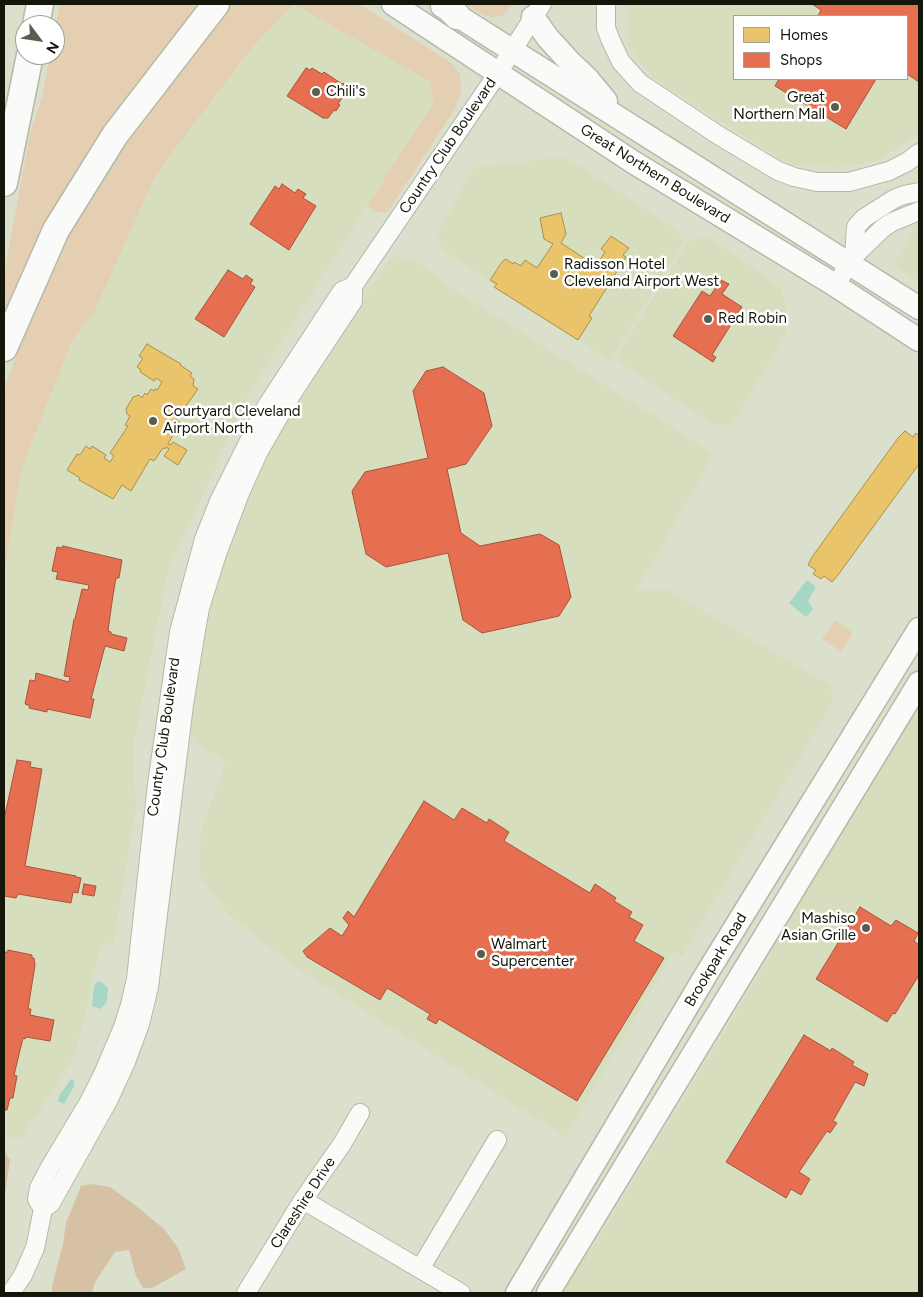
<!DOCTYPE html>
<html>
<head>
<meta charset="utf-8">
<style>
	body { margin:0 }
	#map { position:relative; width:923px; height:1297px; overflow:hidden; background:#dbe0cd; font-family:Figtree,sans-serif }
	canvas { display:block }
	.frame { position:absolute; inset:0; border:5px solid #131609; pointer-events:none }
	.legend { position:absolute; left:733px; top:15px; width:175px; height:65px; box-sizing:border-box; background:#fff; border:1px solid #a1a29d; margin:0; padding:6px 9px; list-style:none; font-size:15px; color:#131609 }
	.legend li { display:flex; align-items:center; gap:10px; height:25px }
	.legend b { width:25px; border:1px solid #a1a29d }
	.north { position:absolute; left:15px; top:15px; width:50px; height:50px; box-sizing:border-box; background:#fff; border:1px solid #a1a29d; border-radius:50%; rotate:121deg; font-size:14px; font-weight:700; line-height:20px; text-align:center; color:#131609 }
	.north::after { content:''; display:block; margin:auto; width:18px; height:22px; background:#595d4e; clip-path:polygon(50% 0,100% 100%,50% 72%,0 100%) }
</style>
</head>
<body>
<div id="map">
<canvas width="923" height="1297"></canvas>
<div class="frame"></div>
<ul class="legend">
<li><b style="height:14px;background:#e9c46a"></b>Homes</li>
<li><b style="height:14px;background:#e76f51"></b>Shops</li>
</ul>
<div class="north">N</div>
</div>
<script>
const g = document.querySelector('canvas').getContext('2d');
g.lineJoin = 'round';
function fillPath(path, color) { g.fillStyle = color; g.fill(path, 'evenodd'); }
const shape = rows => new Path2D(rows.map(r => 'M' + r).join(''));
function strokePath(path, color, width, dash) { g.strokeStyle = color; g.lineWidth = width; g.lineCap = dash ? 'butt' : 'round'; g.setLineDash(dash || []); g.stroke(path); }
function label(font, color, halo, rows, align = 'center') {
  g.font = font + ' Figtree,sans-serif'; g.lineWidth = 5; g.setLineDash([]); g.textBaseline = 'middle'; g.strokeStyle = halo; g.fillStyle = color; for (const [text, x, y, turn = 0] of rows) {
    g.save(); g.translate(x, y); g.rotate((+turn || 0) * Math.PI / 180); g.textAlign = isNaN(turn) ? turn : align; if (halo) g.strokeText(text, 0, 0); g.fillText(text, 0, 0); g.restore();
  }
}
fillPath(shape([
	[293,4,429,81,434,100,250,392,168,571,133,749,136,807,114,942,101,946,75,1056,22,1138,4,1137,4,577,21,470,73,339,94,313,152,183,169,157,251,49],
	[627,4,919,4,919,134,875,162,837,167,789,165,653,78,628,46],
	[734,16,907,16,907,79,734,79],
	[565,157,676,229,684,242,609,361,445,252,436,235,475,167],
	[919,223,919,281,893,265,917,224],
	[709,237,782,289,786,309,785,336,732,425,714,425,615,359,689,241],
	[391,257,406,257,419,263,464,296,705,448,713,456,636,591,666,589,830,685,833,702,682,956,674,951,566,1137,293,966,229,915,199,875,201,830,226,762,198,744,189,729,200,656,216,585,235,526,273,445,297,404],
	[919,703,919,1293,558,1293,570,1274,590,1251,668,1124,772,953,775,934]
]), '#d6debe');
fillPath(shape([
	[60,4,207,4,4,332,4,273,30,134,42,97,50,55,55,55,55,28],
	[230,4,359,4,450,62,460,73,461,92,456,107,391,207,387,212,382,213,374,211,368,205,434,101,429,81,293,4,251,49,169,157,152,183,94,313,73,339,21,470,4,576,4,390,33,308,61,248,90,196,131,137],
	[466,4,513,4,503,15,493,18,478,12],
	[835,620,853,633,841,651,822,639]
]), '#e4cfb3');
fillPath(shape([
	[4,1151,10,1160,4,1201],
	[91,1184,110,1187,139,1208,164,1229,178,1248,186,1269,152,1288,143,1288,136,1276,129,1250,115,1252,95,1282,92,1293,52,1293,52,1286,63,1244,66,1223,81,1186]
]), '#d7c1a4');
fillPath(shape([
	[807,580,816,587,808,601,813,609,806,617,789,603],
	[98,981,102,982,108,988,107,1001,101,1009,92,1006,94,986],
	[71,1079,74,1080,74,1086,64,1104,58,1101,59,1096]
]), '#a6d6c5');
const homes = shape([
	[561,213,566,234,561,243,596,266,605,252,601,249,611,236,629,248,623,255,626,257,589,316,592,318,578,340,494,287,497,284,490,280,502,262,506,259,513,264,514,262,521,266,525,260,537,268,553,244,544,239,540,218,561,213],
	[147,344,181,364,180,365,192,373,190,376,194,379,193,386,198,389,176,420,180,422,168,444,171,445,173,442,187,450,178,465,164,456,169,449,166,447,165,449,163,448,154,461,150,459,131,491,122,485,113,499,79,480,80,478,67,470,77,454,80,455,86,446,90,449,92,446,106,455,104,458,110,462,114,456,110,453,128,426,125,425,130,416,127,414,126,409,133,397,139,395,142,398,145,393,147,395,151,389,154,391,155,389,157,390,162,382,156,378,154,381,140,372,141,370,137,367,143,358,139,356,147,344],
	[905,431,913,437,916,433,919,436,919,464,838,575,832,582,824,576,821,579,813,574,816,570,808,565,812,557,898,438,905,431]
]);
fillPath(homes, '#e9c46a');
strokePath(homes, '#a9904d', 1);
const shops = shape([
	[812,4,919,4,919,82,907,74,907,16,818,16,821,10,812,4],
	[306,68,310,70,312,68,322,74,324,72,342,84,343,83,347,88,346,92,338,104,340,105,336,111,334,110,328,118,323,118,287,96,306,68],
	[779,79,876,79,846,129,775,86,779,79],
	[282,184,295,193,298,189,306,194,303,198,316,206,289,250,250,224,275,186,279,189,282,184],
	[228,270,243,279,246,275,253,280,250,284,255,287,224,337,195,319,228,270],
	[721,280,729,284,722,294,742,307,712,355,716,357,713,362,673,336,702,291,710,296,721,280],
	[443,367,484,393,492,426,466,464,447,469,461,533,480,546,540,534,559,545,571,597,559,616,482,633,463,620,448,553,386,567,366,554,352,491,365,472,428,458,413,391,426,371,443,367],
	[63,546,122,560,119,578,116,578,113,595,108,631,111,632,111,634,127,638,124,651,105,646,91,699,94,699,90,718,47,709,47,712,29,708,30,706,25,704,30,680,35,681,36,673,69,682,70,677,64,676,74,619,75,619,82,589,88,590,89,585,56,579,58,572,52,571,57,547,62,548,63,546],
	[17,760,31,762,30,767,42,769,25,866,76,876,76,877,81,878,78,893,73,892,71,903,18,894,16,898,4,896,4,819,17,760],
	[424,801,454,820,462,808,487,823,489,819,509,832,504,841,590,893,595,884,616,898,614,901,632,912,629,917,643,925,634,941,664,958,577,1101,439,1019,436,1024,427,1019,430,1014,387,988,380,1000,307,957,303,951,330,928,342,936,349,925,343,918,348,911,354,917,424,801],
	[84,884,96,886,94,896,82,894,84,884],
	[860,907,891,926,896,920,918,933,914,941,919,945,919,975,895,1014,893,1013,887,1022,816,979,860,907],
	[8,950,32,955,32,958,34,958,35,965,28,1009,31,1009,30,1015,54,1020,50,1041,26,1037,25,1039,23,1038,14,1075,17,1076,13,1098,10,1098,7,1110,5,1110,4,1111,4,959,5,952,8,952,8,950],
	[804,1035,831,1051,832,1048,854,1062,852,1065,868,1074,864,1086,855,1082,833,1121,837,1123,830,1133,827,1131,799,1172,810,1179,801,1195,791,1189,786,1198,726,1162,804,1035]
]);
fillPath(shops, '#e76f51');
strokePath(shops, '#a7543b', 1);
const minor = shape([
	[606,4,606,28,611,41,621,62,640,83,718,135,778,171,794,177,817,182,849,182,889,171,907,162,919,153],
	[854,256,856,227,864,218,894,199,904,195,919,192],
	[835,286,854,256,883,228,892,222,919,211],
	[303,1200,461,1293],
	[43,1209,37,1199,39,1188,50,1167,89,1102,103,1074,123,1027,130,1005,136,979,157,784,179,632,204,539,219,501,266,407,342,291,353,286,498,73,542,4],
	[420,1269,497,1140],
	[11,1293,23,1275,35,1248,43,1209,51,1203,109,1099,126,1062,140,1024,149,987,184,705,195,636,200,608,217,554,240,493,258,453,291,395,353,301,353,286],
	[246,1293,303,1200,342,1144,360,1113]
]);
const major = shape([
	[393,4,633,162,830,282,919,340],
	[442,6,919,308],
	[533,17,548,38,569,61,587,78,606,101],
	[517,1293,707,973,919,629],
	[548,1293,919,683]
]);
const highway = shape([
	[445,4,457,16],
	[36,25,40,4],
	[4,183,30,55],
	[4,348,56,230,115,135,216,4]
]);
strokePath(minor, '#b5b9aa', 20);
strokePath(major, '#b5b9aa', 25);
strokePath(highway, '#b5b9aa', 29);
strokePath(minor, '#fafaf8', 18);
strokePath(major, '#fafaf8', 22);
strokePath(highway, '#fafaf8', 26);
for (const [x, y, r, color] of [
	[316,92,5,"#595d4e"],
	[835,107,5,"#595d4e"],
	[554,274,5,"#595d4e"],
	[708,319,5,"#595d4e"],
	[153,421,5,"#595d4e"],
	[866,928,5,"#595d4e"],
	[481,954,5,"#595d4e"]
]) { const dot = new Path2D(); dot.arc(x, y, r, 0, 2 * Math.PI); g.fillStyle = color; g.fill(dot); strokePath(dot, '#fff', 2); }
label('15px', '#131609', '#fff', [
	["Chili's",326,92],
	["Great",825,98,"right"],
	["Northern Mall",825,115,"right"],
	["Radisson Hotel",564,265],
	["Cleveland Airport West",564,282],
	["Red Robin",718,319],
	["Courtyard Cleveland",163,412],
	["Airport North",163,429],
	["Mashiso",856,919,"right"],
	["Asian Grille",856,936,"right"],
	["Walmart",491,945],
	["Supercenter",491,962]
], 'left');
label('15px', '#131609', '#fff', [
	["Country Club Boulevard",448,146,-56],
	["Great Northern Boulevard",655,174,32],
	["Country Club Boulevard",164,737,-82],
	["Brookpark Road",716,960,-59],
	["Clareshire Drive",303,1203,-57]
]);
</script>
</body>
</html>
